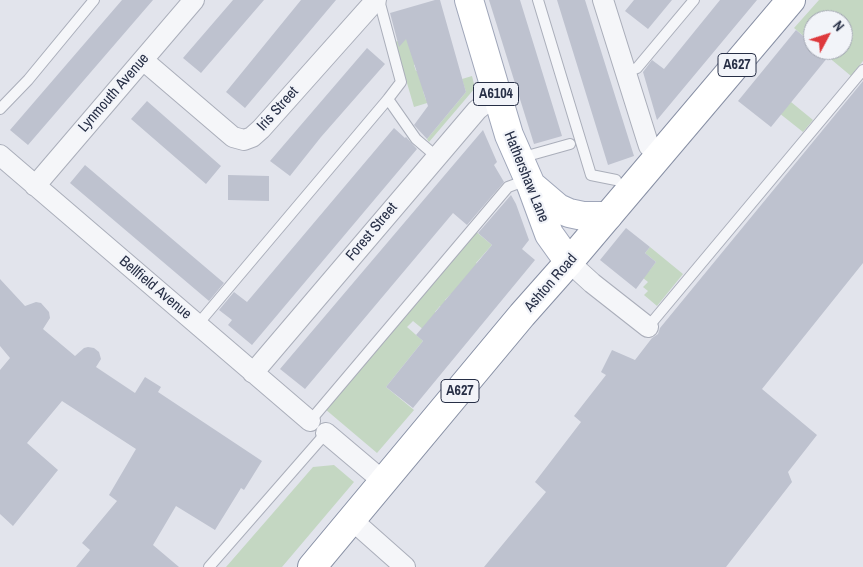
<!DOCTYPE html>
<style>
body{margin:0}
#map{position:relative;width:863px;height:567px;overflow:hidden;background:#e2e4ec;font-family:"Archivo Narrow",sans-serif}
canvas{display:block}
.north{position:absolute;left:803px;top:10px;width:50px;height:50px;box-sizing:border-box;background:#f2f4f9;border:1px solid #a1a5b1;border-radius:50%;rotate:50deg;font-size:14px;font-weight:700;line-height:20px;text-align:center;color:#272f46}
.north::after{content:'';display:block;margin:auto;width:18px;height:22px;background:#de393d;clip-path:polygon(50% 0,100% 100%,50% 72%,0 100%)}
</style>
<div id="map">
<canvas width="863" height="567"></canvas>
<div class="north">N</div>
</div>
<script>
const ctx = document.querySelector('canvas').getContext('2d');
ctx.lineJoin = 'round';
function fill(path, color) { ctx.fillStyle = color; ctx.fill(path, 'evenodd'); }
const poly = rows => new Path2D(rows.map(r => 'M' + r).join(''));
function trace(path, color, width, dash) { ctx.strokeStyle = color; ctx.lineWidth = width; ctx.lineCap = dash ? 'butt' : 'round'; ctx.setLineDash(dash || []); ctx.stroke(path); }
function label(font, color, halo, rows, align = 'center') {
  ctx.font = font + ' "Archivo Narrow",sans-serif'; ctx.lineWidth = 4.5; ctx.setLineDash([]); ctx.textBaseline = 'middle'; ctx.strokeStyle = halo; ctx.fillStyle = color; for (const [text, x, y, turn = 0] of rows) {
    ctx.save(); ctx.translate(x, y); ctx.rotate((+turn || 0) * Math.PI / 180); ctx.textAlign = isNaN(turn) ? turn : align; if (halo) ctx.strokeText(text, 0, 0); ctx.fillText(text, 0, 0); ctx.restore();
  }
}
const green = poly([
 [819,0,863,0,863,61,851,76,820,50,843,50,843,20,813,20,813,44,794,28],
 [413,36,426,61,414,65,416,71,428,68,423,91,426,100,436,97,437,100,414,107,395,42],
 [472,76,475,88,429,142,427,139,466,92,462,79],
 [791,102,813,120,803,132,774,109],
 [474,230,492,245,476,263,485,271,459,300,451,294,445,300,453,307,440,306,435,312,443,319,430,335,413,321,407,327,423,341,386,387,414,410,377,453,325,409],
 [650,247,683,274,657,306,644,295,648,291,643,287,648,282,637,273,643,266,649,271,656,262,645,253],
 [334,465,354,482,282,567,226,567,313,467]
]);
const building = poly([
 [122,0,153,0,28,145,10,130],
 [233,0,264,0,201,73,183,58],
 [301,0,336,0,245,108,226,92],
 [435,0,440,0,466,92,427,139,414,125,428,106,406,39,399,47,390,13],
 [489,0,520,0,562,136,534,144],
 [557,0,585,0,634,156,608,165],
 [634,0,672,0,648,29,625,11],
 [720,0,757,0,657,120,643,72,652,60,664,69],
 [796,30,813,44,813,50,820,50,828,57,771,127,738,101],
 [367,48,385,64,321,137,290,176,270,161],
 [863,81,863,263,762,389,817,435,788,472,792,482,726,567,484,567,546,492,535,482,581,422,574,416,606,375,601,372,612,350,635,360,652,338,658,334,660,328],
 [147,101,221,166,206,184,131,119],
 [394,128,405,138,406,137,417,149,252,345,228,325,232,320,219,310,234,292,247,302],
 [483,130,497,162,494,165,504,182,467,225,453,213,305,389,280,369],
 [85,165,224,283,209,301,70,183],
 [228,175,269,176,269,201,228,200],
 [511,195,516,204,529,240,522,249,535,260,413,408,386,387,423,341,416,335,492,245,478,233],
 [626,228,650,247,645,253,656,262,636,289,600,260],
 [0,279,25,306,36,302,41,303,49,312,50,318,43,329,75,356,84,348,88,347,94,348,99,352,101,359,96,367,135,393,145,377,161,387,158,392,262,461,244,490,241,488,215,530,176,506,153,545,179,567,76,567,90,550,82,543,117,501,109,495,136,449,62,401,27,443,58,470,13,526,0,514,0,370,10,358,0,346]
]);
const lane = poly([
 [538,0,591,175,616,180],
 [626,72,637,68,694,0],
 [388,99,416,139,437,157],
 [0,109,28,80,94,0],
 [520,158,570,144],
 [198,324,388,99,401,82,379,0],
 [648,327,863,70],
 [310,421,508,187,527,180],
 [209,567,326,433]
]);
const street = poly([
 [603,0,647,140,649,146,660,155],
 [143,60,233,137,244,140,252,137,261,129,376,0],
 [0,155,310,421],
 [35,186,194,0],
 [569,262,592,283,648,327],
 [253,373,477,110,487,102,497,99],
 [326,433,384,482],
 [352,520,405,567]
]);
const primary = poly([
 [469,0,509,135,531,185,549,234,569,262],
 [531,185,558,208,569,213,583,216,608,216]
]);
const highway = poly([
 [312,567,522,315,569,262,791,0]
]);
const shields = [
 [737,65,38],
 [496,94,45],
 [460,391,38]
];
const shieldNames = [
 ["A627",737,65],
 ["A6104",496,94],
 ["A627",460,391]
];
const streetNames = [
 ["Lynmouth Avenue",114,93,-49],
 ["Iris Street",278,109,-48],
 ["Hathershaw Lane",526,177,68],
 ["Forest Street",372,232,-50],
 ["Ashton Road",551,283,-49],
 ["Bellfield Avenue",155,288,40]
];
fill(green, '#c4d7c2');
fill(building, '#bec2cf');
trace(lane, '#aaaeba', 12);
trace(street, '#aaaeba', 22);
trace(primary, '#9fa6b9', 30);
trace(highway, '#878fa4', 30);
trace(lane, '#f5f6f9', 10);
trace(street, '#f5f6f9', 20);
trace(primary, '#fff', 28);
trace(highway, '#fff', 28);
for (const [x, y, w] of shields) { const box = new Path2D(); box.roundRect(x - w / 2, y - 11.5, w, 23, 4); ctx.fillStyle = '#f2f4f9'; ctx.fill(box); trace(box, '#272f46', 1); }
label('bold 14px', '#272f46', null, shieldNames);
label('15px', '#272f46', '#f2f4f9', streetNames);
</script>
